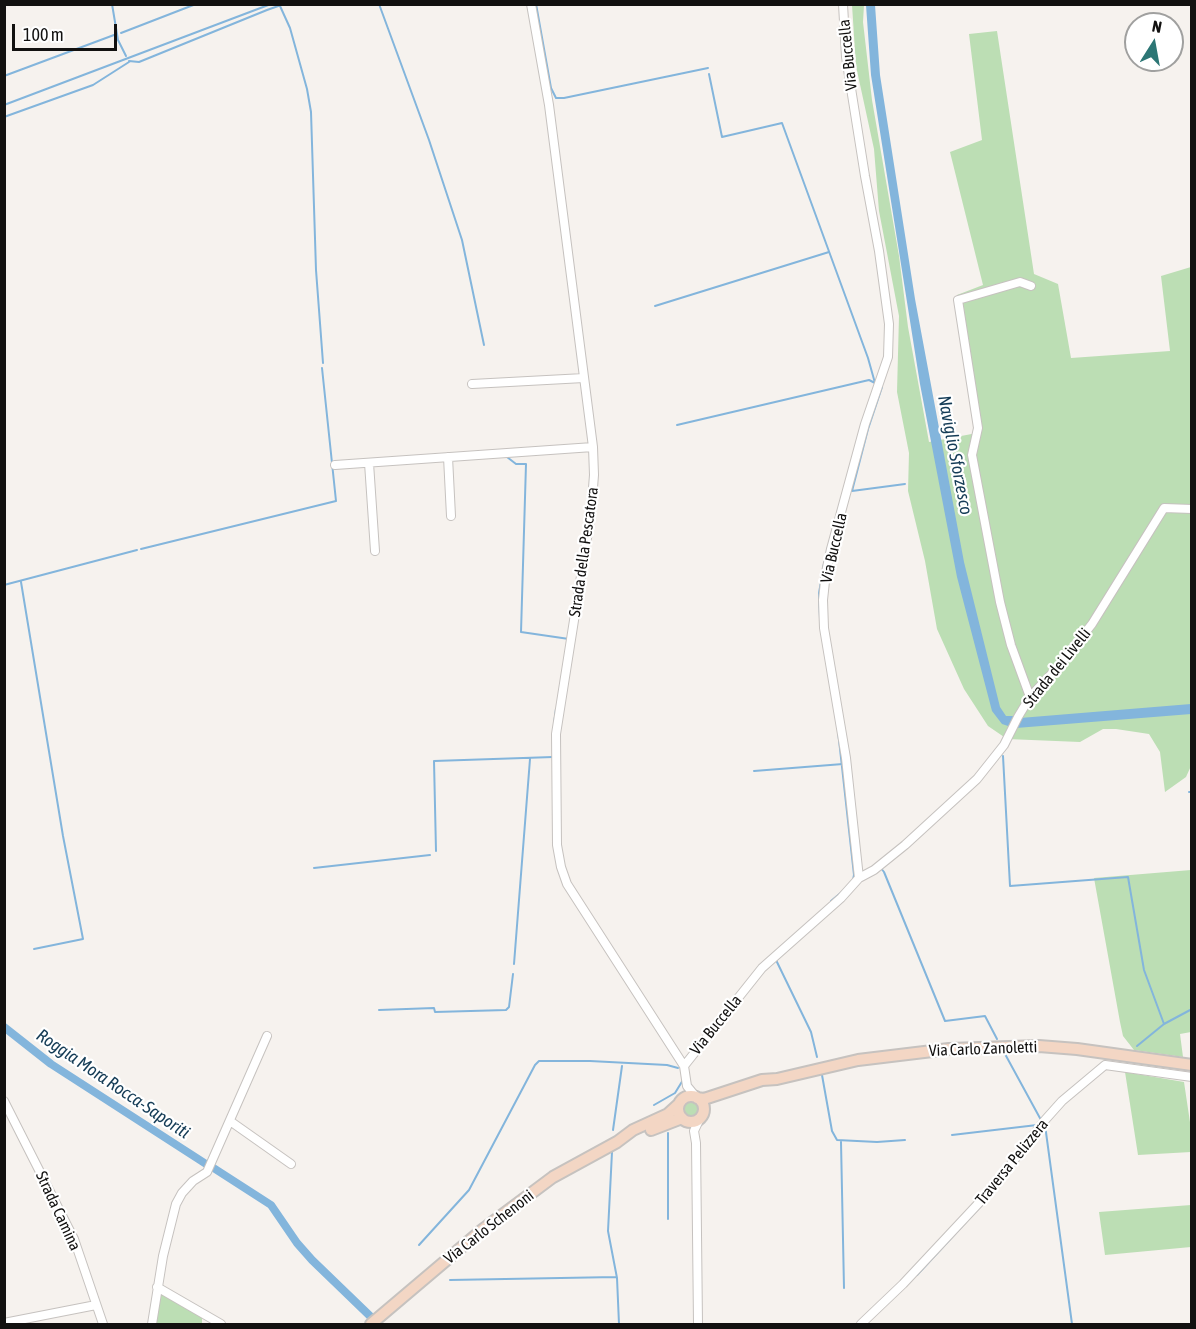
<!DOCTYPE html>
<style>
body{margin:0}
#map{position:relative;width:1196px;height:1329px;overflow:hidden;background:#f6f2ee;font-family:"Asap Condensed",sans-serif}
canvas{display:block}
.frame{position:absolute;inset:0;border:6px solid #121110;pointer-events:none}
.north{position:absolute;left:1124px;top:12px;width:60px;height:60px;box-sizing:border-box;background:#fff;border:2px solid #a0a09f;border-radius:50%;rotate:11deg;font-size:16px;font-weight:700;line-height:24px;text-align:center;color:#121110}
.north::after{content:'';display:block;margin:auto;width:21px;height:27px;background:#2c7675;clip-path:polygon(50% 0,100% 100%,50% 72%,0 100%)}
.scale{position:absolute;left:12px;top:24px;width:105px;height:27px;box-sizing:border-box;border:3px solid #121110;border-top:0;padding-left:8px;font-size:18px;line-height:21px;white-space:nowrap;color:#121110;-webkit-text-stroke:4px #fff;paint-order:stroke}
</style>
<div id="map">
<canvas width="1196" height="1329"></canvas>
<div class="frame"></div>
<div class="north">N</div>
<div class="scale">100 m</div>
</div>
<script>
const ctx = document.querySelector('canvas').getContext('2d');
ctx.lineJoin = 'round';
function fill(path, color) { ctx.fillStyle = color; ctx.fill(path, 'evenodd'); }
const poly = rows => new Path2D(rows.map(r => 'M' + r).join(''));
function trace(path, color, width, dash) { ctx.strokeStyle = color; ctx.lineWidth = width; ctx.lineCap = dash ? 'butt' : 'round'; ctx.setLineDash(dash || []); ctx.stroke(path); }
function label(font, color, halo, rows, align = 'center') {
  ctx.font = font + ' "Asap Condensed",sans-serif'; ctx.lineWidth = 4.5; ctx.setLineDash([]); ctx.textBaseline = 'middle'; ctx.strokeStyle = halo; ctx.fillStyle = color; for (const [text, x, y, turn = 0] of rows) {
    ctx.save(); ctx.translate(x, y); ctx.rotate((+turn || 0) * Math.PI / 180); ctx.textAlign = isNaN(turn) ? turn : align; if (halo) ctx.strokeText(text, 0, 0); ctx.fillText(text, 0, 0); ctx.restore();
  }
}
const green = poly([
 [852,5,864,5,863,22,872,100,899,256,908,327,929,442,977,433,957,295,983,285,950,152,982,140,969,34,997,31,1034,274,1058,284,1071,358,1170,351,1161,276,1191,267,1191,766,1186,777,1165,792,1160,752,1149,734,1116,729,1103,729,1080,742,1007,739,988,726,964,689,937,629,925,561,908,491,909,453,897,392,899,316,879,211,874,149,856,66],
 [1191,870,1191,1032,1180,1034,1183,1057,1134,1050,1123,1036,1120,1022,1094,878],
 [1125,1072,1184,1082,1191,1129,1191,1152,1138,1155],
 '682 1109a9 9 0 1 1 18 0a9 9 0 1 1-18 0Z',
 [1191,1205,1191,1247,1105,1255,1099,1212],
 [159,1292,202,1317,202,1324,155,1324]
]);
const water = poly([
 [866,5,875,5,880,75,915,299,964,562,1000,707,1006,716,1015,716,1011,727,1002,724,992,711,957,577,920,384,871,75],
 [1191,704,1191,714,1016,728,1020,718]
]);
const stream = poly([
 [112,4,118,40,126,56],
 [379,4,429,140,462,240,484,345],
 [536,4,551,88,556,98,564,98,708,68],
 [280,6,290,28,307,89,311,112,316,270,323,363],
 [121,33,196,4],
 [129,61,139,62,267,10,284,4],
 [709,74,722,137,782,123,868,358,875,383],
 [4,76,114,35],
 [4,105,271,4],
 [4,117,93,85,129,62],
 [655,306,829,252],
 [880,386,882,387,868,429,852,491,905,484],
 [677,425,869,380,875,383],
 [507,457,516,464,526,464,521,632,569,639],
 [141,549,336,501,322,368],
 [823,568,828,547],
 [21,582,63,836,83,939,34,949],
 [4,585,137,550],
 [820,618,819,593,822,576],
 [554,724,556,709],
 [838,731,854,875,853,880],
 [1003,756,1010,886,1128,877,1144,970,1164,1024],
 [754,771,843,764],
 [1189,792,1192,792],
 [436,851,434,761,553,757],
 [880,867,884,872,945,1021,985,1016,997,1039],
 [314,868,430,855],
 [832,903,831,901,843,891],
 [777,959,776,960,811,1032,817,1057],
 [514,964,530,759],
 [379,1010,434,1008,435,1012,506,1010,509,1007,513,974],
 [1137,1046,1164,1024,1192,1009],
 [1005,1054,1041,1120],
 [822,1075,832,1131,837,1140,877,1142,905,1140],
 [654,1105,675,1093,683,1080],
 [1045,1125,1072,1324],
 [613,1130,622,1066],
 [668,1133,668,1219],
 [952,1135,1037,1125],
 [841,1142,844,1288],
 [612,1152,608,1231,617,1278,619,1324],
 [419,1245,469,1190,535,1065,539,1061,590,1061,667,1065,678,1068],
 [917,1275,990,1196],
 [450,1280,616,1277]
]);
const canal = poly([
 [4,1027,51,1064,206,1164],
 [212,1167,271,1205,297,1243,312,1260,370,1316]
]);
const street = poly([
 [531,4,549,105,593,447,594,475,591,513,556,734,557,845,561,867,567,884,684,1066],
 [472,384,584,378],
 [448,457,451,516],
 [369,463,375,551],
 [335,465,593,447],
 [1030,697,1011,645,1000,602,972,455,978,428,958,300,1020,282,1031,286],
 [859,878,874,870,905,845,977,779,1004,745,1018,717,1030,697,1058,667,1092,624,1164,508,1192,509],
 [696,1097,687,1086,684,1066,762,968,841,898,859,878,846,758,824,628,823,600,826,572,831,549,865,424,888,357,889,324,879,251,865,176,846,57,843,4],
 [4,1101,74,1239,103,1324],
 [230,1121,291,1164],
 [157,1287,221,1324],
 [4,1323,96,1305],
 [152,1324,163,1256,176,1204,182,1193,193,1181,207,1172,267,1036],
 [698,1324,696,1143,694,1131,700,1118],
 [861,1324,903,1284,991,1190,1045,1120,1062,1101,1105,1065,1192,1077]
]);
const secondary = poly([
 '678 1109a13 13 0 1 1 26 0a13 13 0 1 1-26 0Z',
 [697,1098,704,1099,762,1080,777,1079,858,1060,949,1049,1039,1046,1077,1049,1192,1065],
 [651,1130,682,1118],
 [371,1324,482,1230,553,1177,617,1142,633,1130,668,1114,679,1104]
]);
const streetNames = [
 ["Via Buccella",848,55,-96],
 ["Via Buccella",834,548,-77],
 ["Strada della Pescatora",584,552,-82],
 ["Strada dei Livelli",1057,668,-51],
 ["Via Buccella",716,1025,-51],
 ["Via Carlo Zanoletti",983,1049,-2],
 ["Traversa Pelizzera",1012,1162,-51],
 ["Strada Camina",58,1211,65],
 ["Via Carlo Schenoni",489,1227,-38]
];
const waterNames = [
 ["Naviglio Sforzesco",955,455,79],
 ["Roggia Mora Rocca-Saporiti",113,1084,34]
];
fill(green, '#bcdeb4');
fill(water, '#83b5dc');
trace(stream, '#83b5dc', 2);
trace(canal, '#83b5dc', 8);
trace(street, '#c6c2bf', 10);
trace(secondary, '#c6c2bf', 14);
trace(street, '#fff', 8);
trace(secondary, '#f3d6c4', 10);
label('16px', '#121110', '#fff', streetNames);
label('italic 18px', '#153c56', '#fff', waterNames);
</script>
